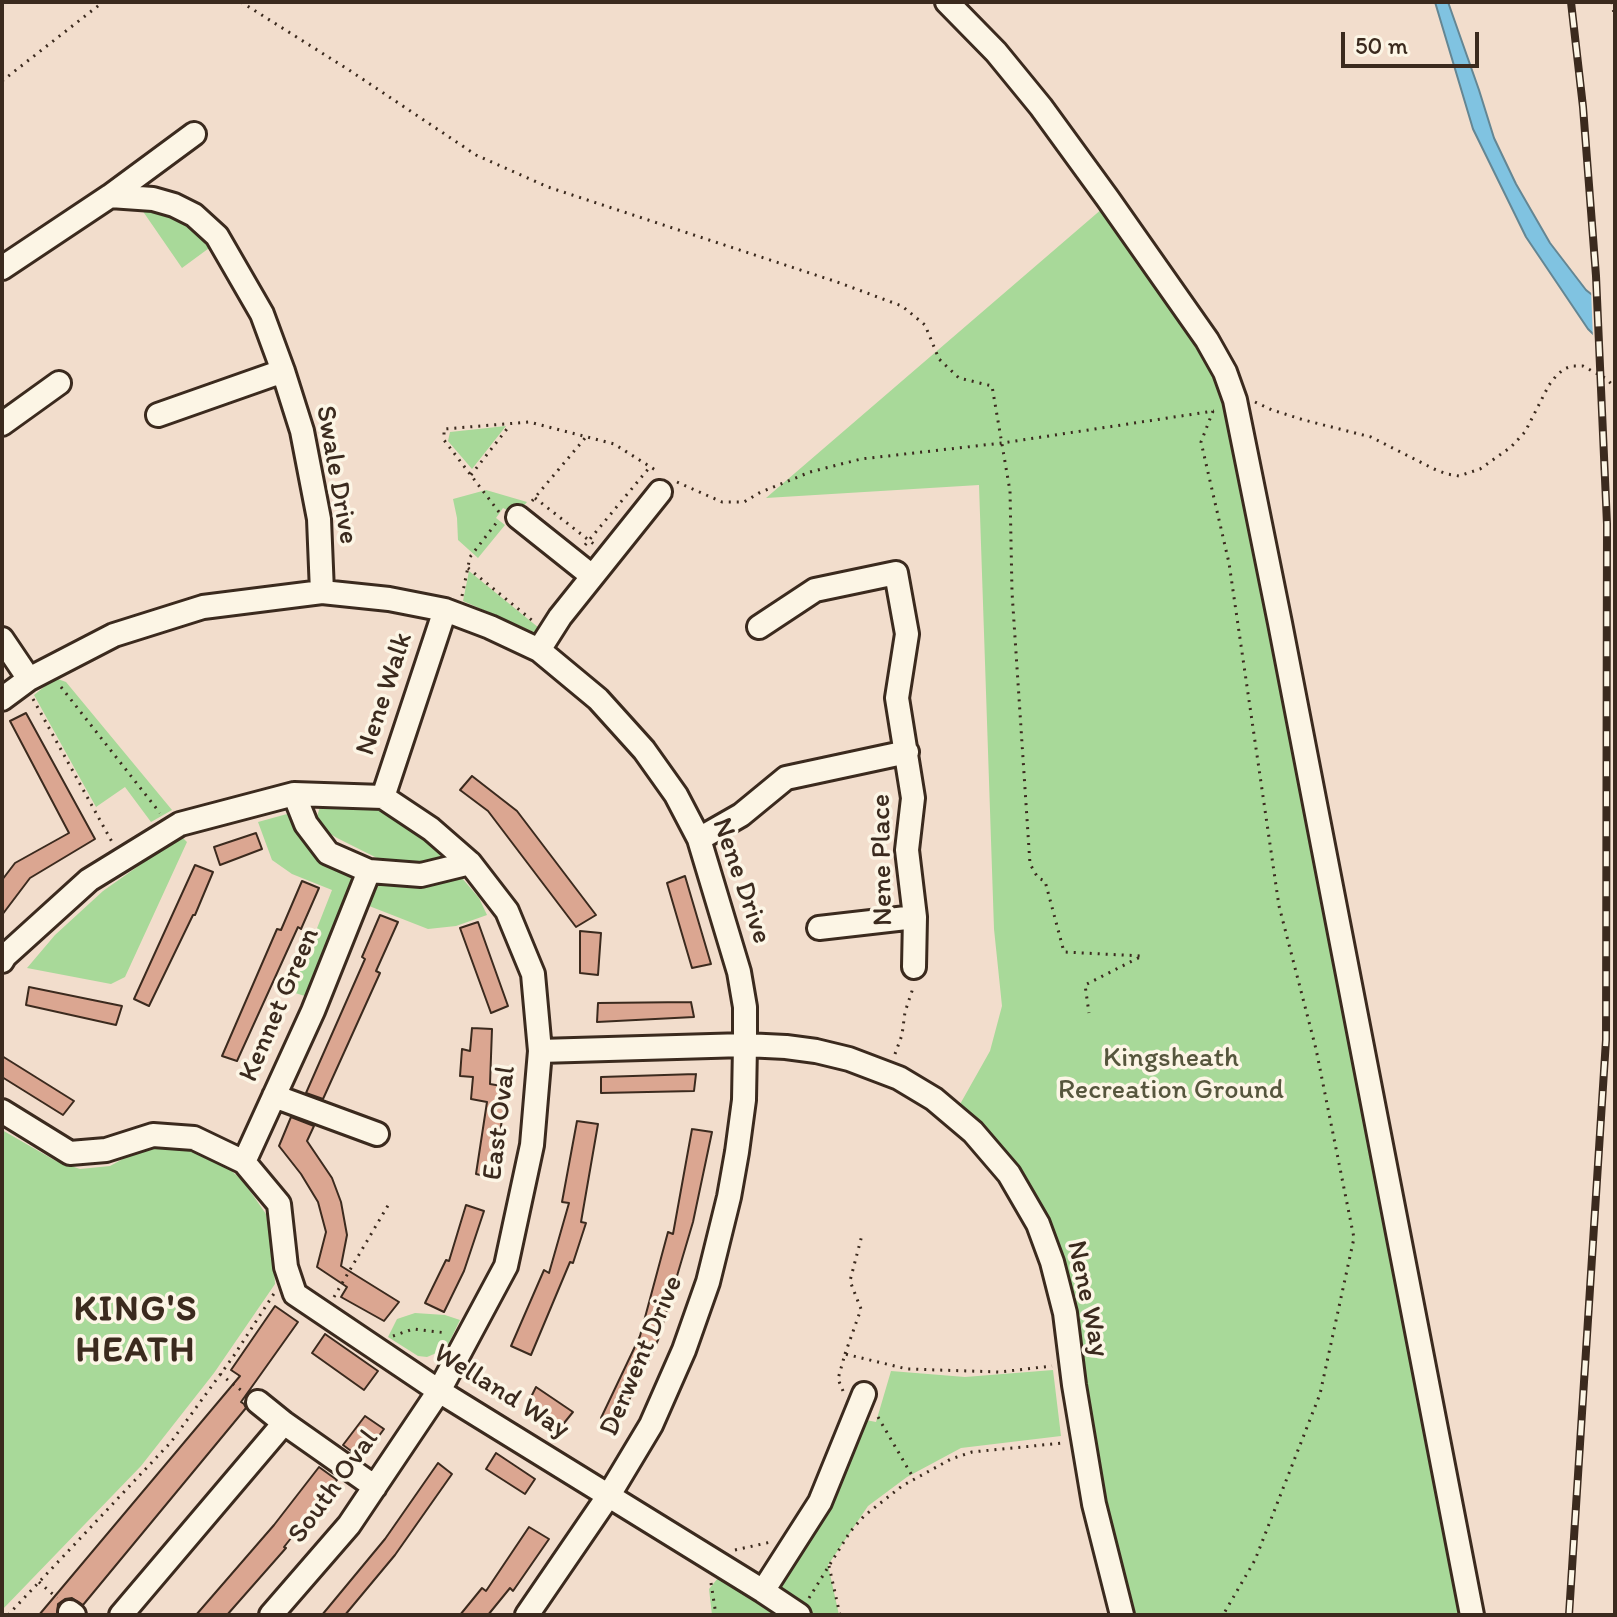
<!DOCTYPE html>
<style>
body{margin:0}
#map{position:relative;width:1617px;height:1617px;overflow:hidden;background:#f2ddcc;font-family:Itim,sans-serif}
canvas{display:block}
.frame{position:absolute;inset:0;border:4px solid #3b2a1e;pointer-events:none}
.scale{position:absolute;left:1341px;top:32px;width:138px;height:36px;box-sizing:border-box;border:4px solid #3b2a1e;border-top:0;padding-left:10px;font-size:24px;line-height:28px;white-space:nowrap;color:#3b2a1e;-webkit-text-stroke:6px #fcf5e5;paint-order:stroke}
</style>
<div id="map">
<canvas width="1617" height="1617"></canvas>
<div class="frame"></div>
<div class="scale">50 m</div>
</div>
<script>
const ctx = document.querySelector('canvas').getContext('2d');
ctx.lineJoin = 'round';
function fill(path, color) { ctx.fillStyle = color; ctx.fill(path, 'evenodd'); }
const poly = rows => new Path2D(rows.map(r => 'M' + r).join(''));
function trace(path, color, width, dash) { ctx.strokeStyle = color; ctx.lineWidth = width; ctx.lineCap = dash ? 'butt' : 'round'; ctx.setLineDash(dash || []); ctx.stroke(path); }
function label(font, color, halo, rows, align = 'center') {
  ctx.font = font + ' Itim,sans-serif'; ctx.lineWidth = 7; ctx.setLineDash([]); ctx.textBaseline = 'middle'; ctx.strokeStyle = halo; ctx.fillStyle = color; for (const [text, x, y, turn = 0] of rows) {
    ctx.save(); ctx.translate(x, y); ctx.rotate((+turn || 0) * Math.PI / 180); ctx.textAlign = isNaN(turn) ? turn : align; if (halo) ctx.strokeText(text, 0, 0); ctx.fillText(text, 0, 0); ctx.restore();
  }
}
const green = poly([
 [147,208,184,218,216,243,182,268,142,210],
 [1103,208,1176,307,1228,400,1311,842,1440,1507,1463,1615,1130,1615,1102,1502,1073,1304,959,1106,990,1051,1002,1006,994,929,979,485,766,498],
 [506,426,472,469,448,441,450,432],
 [486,490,527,502,516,515,503,508,496,518,505,525,478,558,458,540,457,518,453,499],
 [469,571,539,628,536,633,463,601],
 [55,678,66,682,172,810,151,822,125,787,96,807,34,695],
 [321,803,371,807,397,815,443,846,439,859,427,866,385,862,337,838,321,828,317,817],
 [287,814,301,836,314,846,355,870,308,997,292,992,332,890,292,874,272,860,258,822],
 [181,836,187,842,125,977,111,984,27,968,55,935,103,891],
 [462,878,479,898,487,915,456,926,428,929,364,904,376,880,438,881],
 [2,1130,56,1161,80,1169,110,1166,143,1148,185,1148,218,1159,243,1181,266,1214,273,1250,275,1284,214,1373,141,1466,2,1610],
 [415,1313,445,1315,460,1320,446,1349,427,1357,418,1356,388,1337,397,1319],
 [1053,1370,1061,1436,961,1448,907,1477,868,1506,828,1565,839,1615,814,1615,783,1594,779,1577,861,1419,876,1422,891,1371,965,1377],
 [718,1578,776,1615,712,1615,709,1589]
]);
const water = poly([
 [1435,2,1448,2,1479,90,1494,138,1516,184,1550,243,1586,290,1615,313,1615,355,1588,329,1526,237,1473,129,1435,2]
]);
const pier = poly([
 [1591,289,1614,308,1615,359,1593,339]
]);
const building = poly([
 [26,713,95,839,30,878,2,915,2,880,15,863,69,833,10,721,26,713],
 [472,776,517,811,596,915,576,927,488,811,460,790,472,776],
 [256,833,262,849,220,865,214,847,256,833],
 [195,865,213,872,195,915,193,915,149,1006,134,999,195,865],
 [685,876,711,964,692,968,667,883,685,876],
 [302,881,319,888,301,929,298,927,237,1061,222,1056,277,929,281,930,302,881],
 [380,915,398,922,376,971,380,973,323,1099,306,1093,365,959,362,957,380,915],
 [478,922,508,1006,491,1013,460,928,478,922],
 [580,931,601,933,598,975,580,973,580,931],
 [29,987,122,1006,116,1025,26,1005,29,987],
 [691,1002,694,1017,597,1022,598,1003,691,1002],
 [472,1028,492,1029,490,1084,507,1087,493,1178,476,1174,487,1102,471,1099,473,1077,460,1076,462,1049,470,1051,472,1028],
 [2,1056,74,1101,63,1115,2,1077,2,1056],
 [696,1074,694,1091,601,1093,601,1077,696,1074],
 [291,1117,314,1126,307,1141,332,1178,341,1202,347,1235,341,1266,399,1302,384,1321,341,1297,347,1287,317,1267,326,1232,318,1202,301,1174,279,1146,291,1117],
 [577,1121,598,1124,581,1222,586,1223,573,1263,570,1262,531,1355,511,1346,544,1270,549,1273,569,1203,562,1202,577,1121],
 [692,1129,712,1132,693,1222,658,1340,616,1427,601,1418,640,1336,668,1232,673,1234,692,1129],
 [466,1205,484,1211,464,1271,444,1312,425,1303,446,1260,449,1261,466,1205],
 [275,1306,298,1322,241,1402,244,1404,246,1408,83,1605,72,1598,65,1599,58,1604,57,1615,39,1615,240,1376,231,1370,275,1306],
 [325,1334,378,1371,364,1390,312,1353,325,1334],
 [536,1387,573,1412,560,1428,526,1407,536,1387],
 [365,1416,384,1429,362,1459,343,1445,365,1416],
 [496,1453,535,1479,525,1494,486,1469,496,1453],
 [438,1463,452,1474,395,1555,345,1615,322,1615,385,1539,438,1463],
 [319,1467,337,1480,284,1547,286,1548,227,1615,196,1615,274,1525,319,1467],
 [529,1527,549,1539,513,1591,510,1588,488,1615,460,1615,482,1588,486,1591,529,1527]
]);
const path = poly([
 [241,2,349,70,476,155,548,187,837,282,902,306,925,325,939,359,959,378,992,386,1010,491,1012,592,1030,864,1038,878,1045,881,1064,952,1142,956,1085,985,1089,1013],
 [1612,2,1615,20],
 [2,81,103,2],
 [1255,402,1272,410,1304,420,1371,437,1434,469,1447,474,1459,476,1480,469,1511,447,1525,432,1549,385,1556,376,1564,369,1572,366,1583,366,1605,378,1615,387],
 [1213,411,1201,442,1229,563,1279,906,1316,1049,1354,1238,1320,1394,1255,1560,1223,1615],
 [471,475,510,425],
 [677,482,722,502,744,502,759,493,810,472,861,459,1002,443,1214,411],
 [535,498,595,545],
 [532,501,586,437],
 [499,512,444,440,444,429,529,422,614,444,657,471],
 [585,545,649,468],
 [468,568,533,621],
 [462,596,470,557,497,522],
 [61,687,160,813],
 [33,699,112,842],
 [895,1054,902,1035,905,1012,914,985],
 [334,1297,390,1202],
 [393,1336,413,1329,447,1333],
 [845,1354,861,1309,850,1281,862,1235],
 [220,1374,242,1391],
 [843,1391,838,1379,845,1354,907,1369,1000,1372,1052,1366],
 [878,1417,914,1479],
 [735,1550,771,1542],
 [829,1566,840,1615],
 [39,1582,57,1598],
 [711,1583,716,1615],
 [809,1598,850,1532,864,1516,902,1486,951,1459,972,1452,1063,1443],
 [8,1615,171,1442,233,1357,275,1292]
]);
const minor = poly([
 [947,2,996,52,1041,107,1108,199,1207,340,1225,372,1235,400,1280,623,1472,1615],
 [110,196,194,134],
 [2,268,110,196,153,199,174,205,194,215,217,236,262,314,283,371,302,431,319,519,322,592],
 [158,415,283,371],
 [2,424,59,383],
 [518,517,592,576],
 [759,627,815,590,896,573,907,634,897,698,913,798,907,850,915,917,914,967],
 [2,639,29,679],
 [539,650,560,617,660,492],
 [2,699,29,679,114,635,203,607,322,592,389,599,445,610,490,627,539,650,598,699,644,750,676,795,699,839,739,972,745,1007,745,1045,744,1100,737,1152,729,1197,708,1282,684,1350,651,1425,609,1495,527,1615],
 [294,794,306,824,328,853,369,871,421,875,470,863],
 [383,797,445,610],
 [699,839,741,815,786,778,907,752],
 [819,928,915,917],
 [2,961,5,956,89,880,180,824,294,794,383,797,431,829,470,863,507,911,533,974,540,1051,532,1145,506,1266,439,1391,349,1525,271,1615],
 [540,1051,745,1045,786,1047,816,1051,849,1059,899,1078,934,1099,973,1132,1009,1174,1038,1224,1052,1262,1065,1313,1074,1385,1094,1504,1122,1615],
 [274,1096,377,1134],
 [2,1111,70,1153,106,1150,153,1135,194,1138,244,1162,279,1204,286,1267,295,1294,439,1391,763,1591,799,1615],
 [244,1162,313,1011,369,871],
 [258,1402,284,1423,375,1487],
 [763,1591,820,1502,864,1394],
 [70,1612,74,1615],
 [121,1615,284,1423]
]);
const rail = poly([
 [1569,1615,1606,1040,1607,524,1596,276,1583,107,1571,2]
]);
const streetNames = [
 ["Swale Drive",336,475,80],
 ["Nene Walk",385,694,-72],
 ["Nene Place",883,860,-91],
 ["Nene Drive",741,881,71],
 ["Kennet Green",280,1005,-67],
 ["East Oval",500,1123,-83],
 ["Nene Way",1087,1299,78],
 ["Derwent Drive",642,1356,-67],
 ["Welland Way",501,1392,32],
 ["South Oval",334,1487,-54]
];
const parkNames = [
 ["Kingsheath",1171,1059],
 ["Recreation Ground",1171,1091]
];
const districtNames = [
 ["KING'S",136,1311],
 ["HEATH",136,1352]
];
fill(green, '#a8d999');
fill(water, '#80c3e1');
trace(water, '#648693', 2);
fill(pier, '#f2ddcc');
fill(building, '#dba691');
trace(building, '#3b2a1e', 2);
trace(minor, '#3b2a1e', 28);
trace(path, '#3b2a1e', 3, [2, 6]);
trace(minor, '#fcf5e5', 22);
trace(rail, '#3b2a1e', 8);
trace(rail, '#fcf5e5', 5, [15]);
label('28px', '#3b2a1e', '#fcf5e5', streetNames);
label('28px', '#56563d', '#fcf5e5', parkNames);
ctx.letterSpacing = '2px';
label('bold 36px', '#3b2a1e', '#fcf5e5', districtNames);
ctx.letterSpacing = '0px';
</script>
